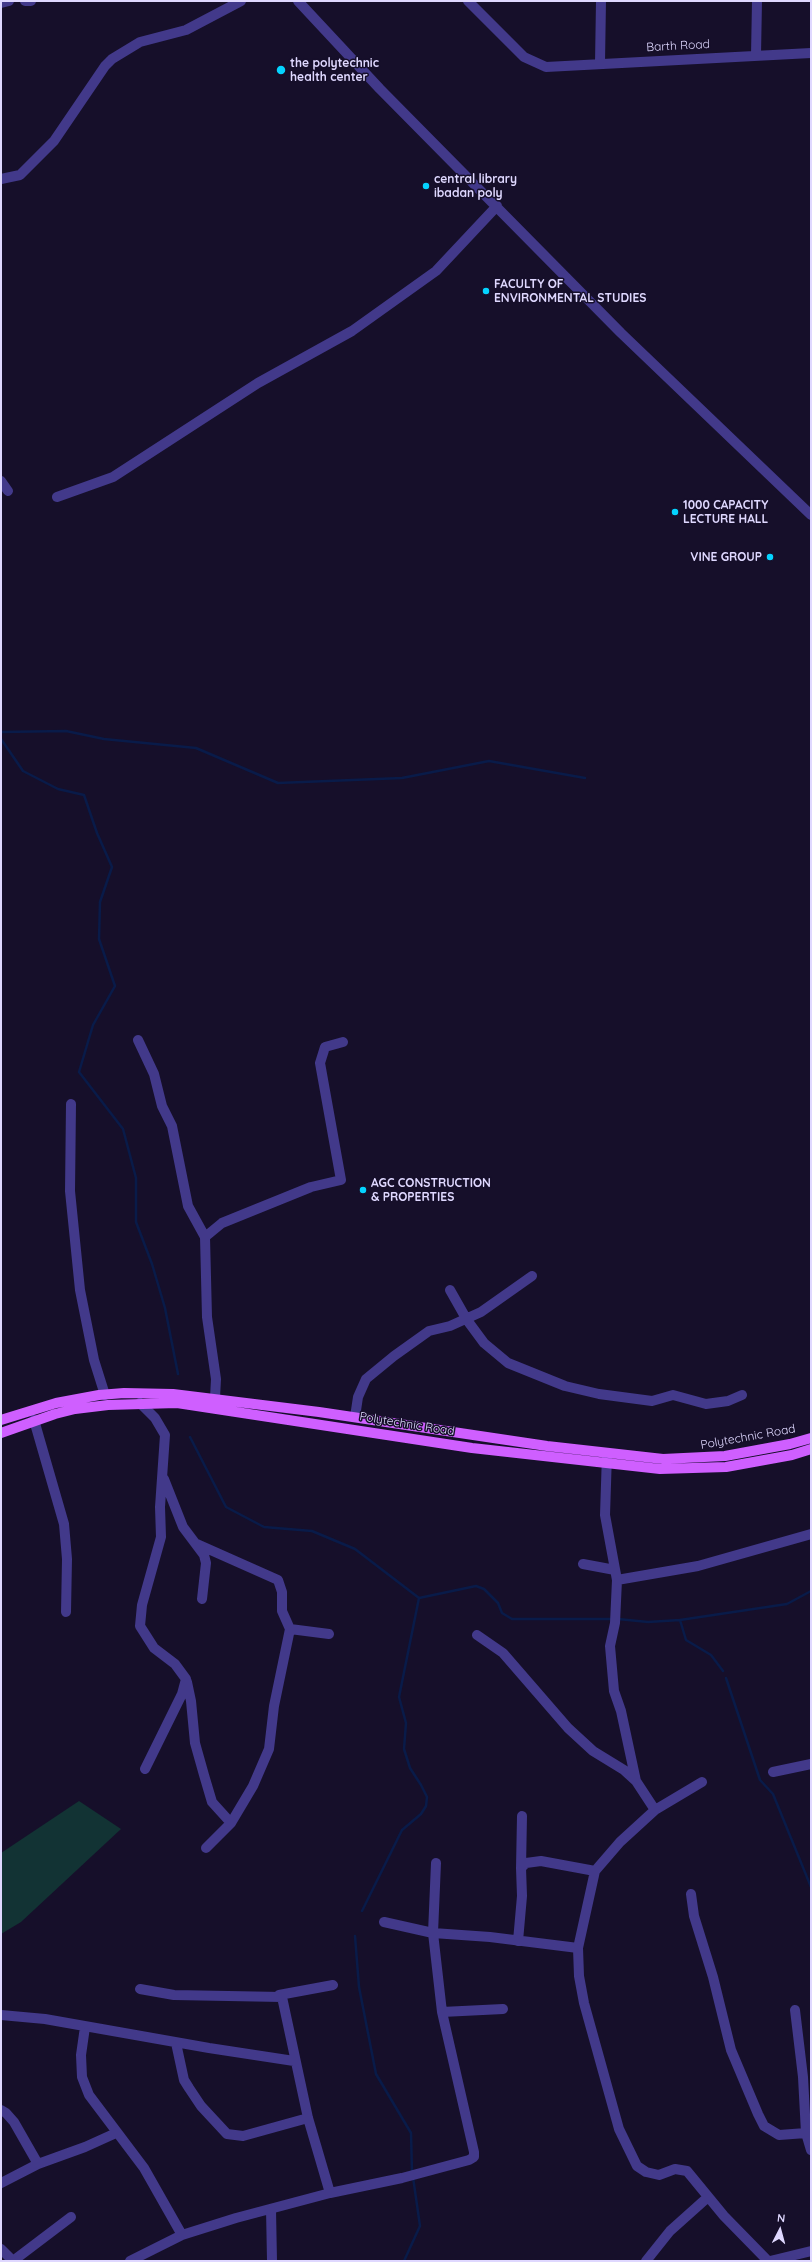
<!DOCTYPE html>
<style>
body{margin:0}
#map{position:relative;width:812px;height:2262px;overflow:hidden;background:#160f2a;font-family:Quicksand,sans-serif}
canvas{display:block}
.frame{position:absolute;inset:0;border:2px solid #dfd8ff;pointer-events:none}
.north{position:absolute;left:760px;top:2210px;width:40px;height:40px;-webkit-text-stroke:3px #160f2a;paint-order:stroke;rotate:6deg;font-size:11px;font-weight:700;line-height:16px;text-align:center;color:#dfd8ff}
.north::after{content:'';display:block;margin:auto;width:14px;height:18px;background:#dfd8ff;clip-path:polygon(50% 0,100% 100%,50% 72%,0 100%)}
</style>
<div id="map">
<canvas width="812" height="2262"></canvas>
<div class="frame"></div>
<div class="north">N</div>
</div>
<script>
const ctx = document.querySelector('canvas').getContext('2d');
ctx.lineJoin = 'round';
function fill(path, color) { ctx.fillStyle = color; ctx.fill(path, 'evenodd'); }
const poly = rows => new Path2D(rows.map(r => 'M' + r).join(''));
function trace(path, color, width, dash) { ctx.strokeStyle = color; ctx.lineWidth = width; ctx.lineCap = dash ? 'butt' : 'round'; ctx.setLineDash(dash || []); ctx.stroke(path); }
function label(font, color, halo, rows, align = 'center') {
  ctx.font = font + ' Quicksand,sans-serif'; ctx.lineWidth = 3; ctx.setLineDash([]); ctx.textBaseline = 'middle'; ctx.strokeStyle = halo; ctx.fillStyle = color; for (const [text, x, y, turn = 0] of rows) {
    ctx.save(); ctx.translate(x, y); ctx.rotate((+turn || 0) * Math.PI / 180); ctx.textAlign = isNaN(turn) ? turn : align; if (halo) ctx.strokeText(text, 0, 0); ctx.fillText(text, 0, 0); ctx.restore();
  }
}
const green = poly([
 [79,1801,121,1829,21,1922,1,1934,1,1853]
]);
const stream = poly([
 [1,732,66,731,104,739,196,748,278,783,402,778,489,761,585,778],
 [1,739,23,771,58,789,84,795,97,833,112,867,100,902,99,939,115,986,93,1025,79,1072,123,1129,136,1178,136,1222,152,1264,165,1308,178,1374],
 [190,1437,226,1507,264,1527,312,1531,355,1549,419,1598,476,1586,484,1589,498,1603,502,1613,512,1619,613,1619],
 [618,1619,648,1622,680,1620,787,1604,811,1591],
 [680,1620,686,1640,711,1655,723,1671],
 [726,1678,760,1780,773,1794,811,1887],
 [362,1911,402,1830,421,1814,426,1806,427,1797,421,1785,410,1768,404,1749,406,1723,399,1697,419,1598],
 [355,1936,359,1987,376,2074,411,2133,412,2172],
 [404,2261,420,2226,413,2177]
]);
const minor = poly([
 [25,1,31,1],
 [298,1,380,89,621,333,811,515],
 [468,1,524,57,546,67,811,53],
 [1,3,9,1],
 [756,55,757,1],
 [600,63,601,1],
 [1,179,20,175,54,141,105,66,112,59,140,42,186,30,241,1],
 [1,481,8,491],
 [57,497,113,477,258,383,352,331,436,271,497,206],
 [138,1040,154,1074,162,1106,172,1126,188,1206,205,1237,207,1317,216,1379,215,1398],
 [71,1104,70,1191,80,1290,94,1360,105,1395],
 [205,1237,222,1223,311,1187,341,1180,320,1063,325,1047,343,1042],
 [450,1290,467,1320,484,1343,508,1363,565,1386,599,1394,652,1401,673,1395,706,1404,728,1401,742,1395],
 [140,1403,155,1418,165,1435,160,1507,161,1537,142,1605,140,1626,154,1648,175,1664,186,1679,182,1694,145,1769],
 [355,1417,358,1397,366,1379,394,1356,429,1331,450,1326,481,1312,532,1276],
 [34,1420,64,1524,67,1559,66,1612],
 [607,1454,605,1515,617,1580,615,1623,610,1646,614,1691,621,1711,636,1781,655,1810],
 [164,1479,183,1527,204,1555,206,1563,202,1599],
 [197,1544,278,1580,282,1592,282,1611,290,1629,274,1706,269,1749,253,1786,231,1823,206,1848],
 [583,1564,615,1570],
 [617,1580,698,1566,811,1534],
 [290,1629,329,1634],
 [477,1635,503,1653,568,1728,593,1751,624,1770,636,1781],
 [187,1682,191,1701,195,1743,204,1775,212,1802,231,1823],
 [773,1772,811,1764],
 [702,1782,655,1810,620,1842,595,1871,578,1948,579,1976,584,2003,619,2129,637,2166,646,2172,659,2175,675,2169,687,2171,724,2216,768,2261],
 [521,1868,522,1816],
 [691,1894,694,1916,713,1977,731,2050,758,2114,764,2126,779,2135,806,2133],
 [384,1922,433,1933,490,1937,578,1948],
 [518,1941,522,1896,521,1868,526,1863,541,1861,595,1871],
 [140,1989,174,1995,282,1997,308,2118,330,2193],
 [279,1995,333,1985],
 [795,2010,803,2077,806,2133,811,2150],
 [442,2012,503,2009],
 [1,2015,45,2019,209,2048,294,2061],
 [85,2027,81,2055,82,2077,89,2095,144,2168,182,2235],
 [176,2043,184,2080,189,2088,201,2106,227,2134,243,2136,308,2118],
 [1,2110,6,2113,14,2122,38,2164],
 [1,2183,38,2164,85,2147,116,2133],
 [271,2209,272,2261],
 [1,2249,13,2261],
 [13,2261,71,2217],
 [130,2261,182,2235,236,2218,330,2193,402,2178,469,2160,474,2157,474,2152,442,2012,433,1933,436,1863],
 [646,2261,670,2231,708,2197],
 [770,2261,811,2251]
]);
const major = poly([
 [1,1420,56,1403,99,1395,124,1393,173,1394,319,1412,547,1446,663,1459,725,1456,790,1444,811,1438],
 [1,1433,55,1414,75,1409,108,1405,177,1403,472,1448,660,1469,726,1467,792,1455,811,1449]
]);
const markers = [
 [281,70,5,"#04d3ff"],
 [426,186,4,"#04d3ff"],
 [486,291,4,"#04d3ff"],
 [675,512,4,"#04d3ff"],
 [770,557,4,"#04d3ff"],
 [363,1190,4,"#04d3ff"]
];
const streetNames = [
 ["Barth Road",678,46,-3],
 ["Polytechnic Road",407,1424,9],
 ["Polytechnic Road",748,1437,-10]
];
const poiNames = [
 ["the polytechnic",290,63],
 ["health center",290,77],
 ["central library",434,179],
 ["ibadan poly",434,193],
 ["FACULTY OF",494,284],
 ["ENVIRONMENTAL STUDIES",494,298],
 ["1000 CAPACITY",683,505],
 ["LECTURE HALL",683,519],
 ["VINE GROUP",762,557,"right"],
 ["AGC CONSTRUCTION",371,1183],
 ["& PROPERTIES",371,1197]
];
fill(green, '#123334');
trace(stream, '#091b49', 2.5);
trace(minor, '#42398a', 10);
trace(major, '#cf5fff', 10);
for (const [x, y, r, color] of markers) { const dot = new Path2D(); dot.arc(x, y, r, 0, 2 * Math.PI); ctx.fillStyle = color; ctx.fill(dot); trace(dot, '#160f2a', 1.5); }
label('12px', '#dfd8ff', '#160f2a', streetNames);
label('bold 12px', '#dfd8ff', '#160f2a', poiNames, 'left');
</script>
